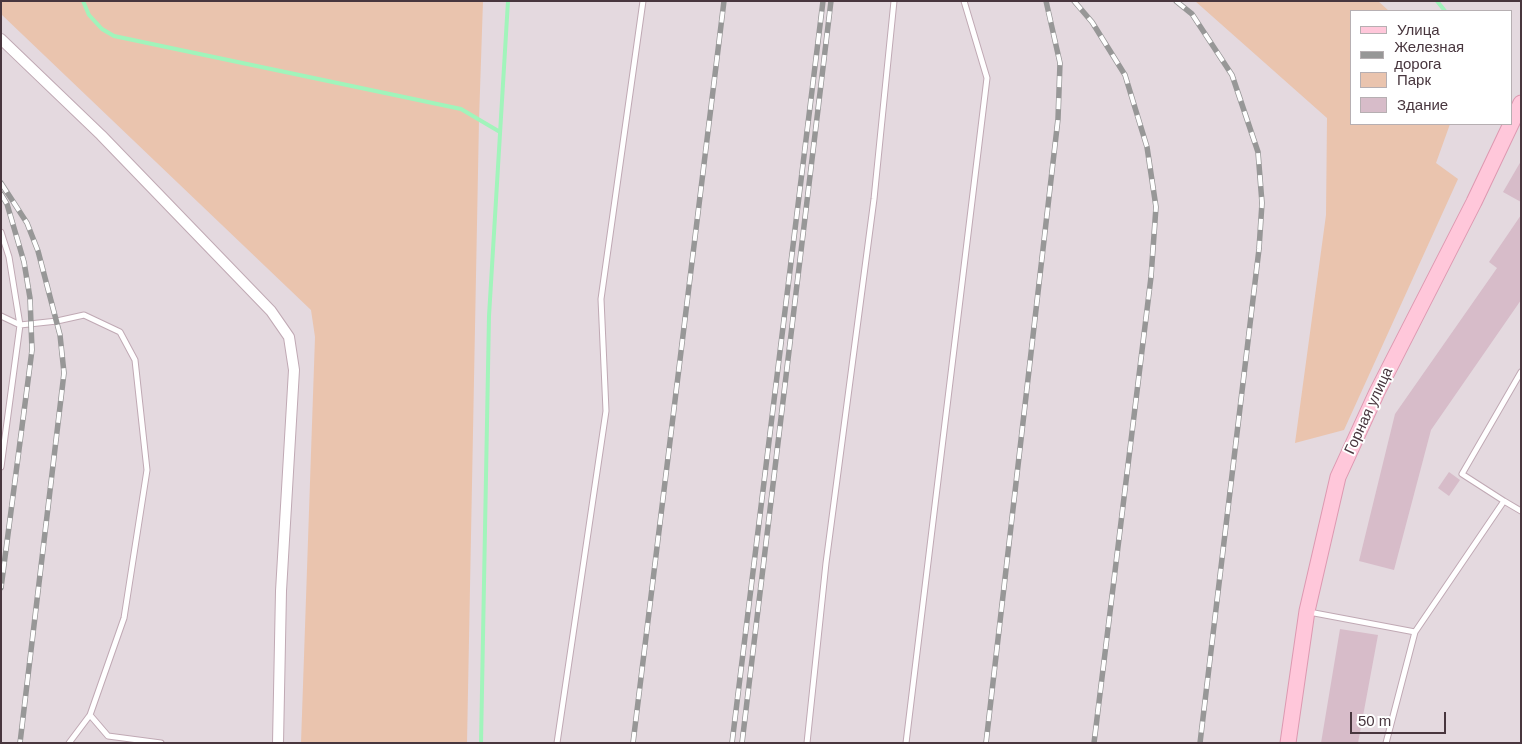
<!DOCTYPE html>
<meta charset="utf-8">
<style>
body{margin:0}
#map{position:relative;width:1522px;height:744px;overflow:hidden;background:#f4e7ec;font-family:Arial,sans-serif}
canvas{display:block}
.frame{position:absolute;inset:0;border:2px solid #48363e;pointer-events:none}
.legend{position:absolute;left:1350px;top:10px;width:162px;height:115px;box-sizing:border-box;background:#fff;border:1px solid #b6afb2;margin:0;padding:6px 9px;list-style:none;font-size:15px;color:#48363e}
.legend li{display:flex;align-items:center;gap:10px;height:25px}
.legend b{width:25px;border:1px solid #b6afb2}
.scale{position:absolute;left:1350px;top:712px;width:96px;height:22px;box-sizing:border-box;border:2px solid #48363e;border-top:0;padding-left:6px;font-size:15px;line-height:18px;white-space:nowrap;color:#48363e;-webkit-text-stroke:4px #fff;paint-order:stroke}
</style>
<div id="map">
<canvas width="1522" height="744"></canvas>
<div class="frame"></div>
<ul class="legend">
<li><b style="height:6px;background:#ffc7da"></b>Улица</li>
<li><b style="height:6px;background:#979797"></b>Железная дорога</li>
<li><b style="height:14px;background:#eac4ae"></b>Парк</li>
<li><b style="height:14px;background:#d7bcc9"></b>Здание</li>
</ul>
<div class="scale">50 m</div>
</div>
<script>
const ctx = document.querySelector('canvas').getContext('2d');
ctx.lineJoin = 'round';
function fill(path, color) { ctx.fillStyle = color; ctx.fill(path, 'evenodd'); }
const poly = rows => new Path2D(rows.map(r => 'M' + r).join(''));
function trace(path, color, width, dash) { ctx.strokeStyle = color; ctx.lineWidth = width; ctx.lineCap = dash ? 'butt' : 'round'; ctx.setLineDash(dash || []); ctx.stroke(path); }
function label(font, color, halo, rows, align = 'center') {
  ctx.font = font + ' Arial,sans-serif'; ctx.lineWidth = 4; ctx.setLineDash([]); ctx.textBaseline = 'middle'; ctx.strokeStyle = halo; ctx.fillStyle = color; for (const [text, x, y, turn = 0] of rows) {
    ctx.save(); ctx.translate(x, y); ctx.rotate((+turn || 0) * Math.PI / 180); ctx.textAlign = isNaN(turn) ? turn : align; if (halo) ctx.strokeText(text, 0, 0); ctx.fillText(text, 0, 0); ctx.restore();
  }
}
const industrial = poly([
 [1,1,1521,1,1521,743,1,743],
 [1351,11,1511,11,1511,124,1351,124]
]);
const green = poly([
 [1,1,483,1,479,120,467,743,301,743,315,337,311,310,1,14],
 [1195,1,1378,1,1389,11,1351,11,1351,124,1450,124,1436,163,1458,179,1344,430,1295,443,1326,215,1327,118]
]);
const stream = poly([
 [83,1,89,15,102,29,114,36,461,109,500,132],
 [1437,1,1445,11],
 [481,743,489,316,508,1]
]);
const building = poly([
 [1521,161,1521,202,1503,192],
 [1521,215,1521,300,1431,430,1394,570,1359,561,1395,414,1497,268,1489,262],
 [1449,472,1460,480,1449,496,1438,488],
 [1340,629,1378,635,1358,743,1321,743]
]);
const lane = poly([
 [1,232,9,257,20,325,1,467],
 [1,316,20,325,57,321,84,315,120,332,135,360,147,470,124,618,90,715,69,743],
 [1504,501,1462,474,1521,372],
 [1309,612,1415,632,1504,501,1521,511],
 [90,715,108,736,161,743],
 [557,743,606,411,601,299,643,1],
 [807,743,826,563,874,199,894,1],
 [906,743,987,78,964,1],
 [1386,743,1415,632]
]);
const street = poly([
 [1,39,101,135,271,311,289,337,294,370,281,591,278,743]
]);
const secondary = poly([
 [1288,743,1307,611,1338,477,1377,392,1474,202,1521,103]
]);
const rail = poly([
 [1074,1,1092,22,1125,75,1147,147,1156,207,1151,277,1094,743],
 [1176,1,1192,14,1232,75,1258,152,1262,203,1259,249,1200,743],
 [1,183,27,223,38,251,60,335,64,373,20,743],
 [1,194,7,204,24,262,30,298,32,350,1,588],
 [633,743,724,1],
 [732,743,823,1],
 [742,743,831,1],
 [986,743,1058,119,1060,63,1046,1]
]);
const streetNames = [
 ["Горная улица",1369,411,-65]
];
fill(industrial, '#e4d9df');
fill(green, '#eac4ae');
trace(stream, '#a1f4bb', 4);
fill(building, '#d7bcc9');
trace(lane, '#c0a9b4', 7);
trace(street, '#c0a9b4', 12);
trace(secondary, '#dd99b1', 17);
trace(lane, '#fff', 5);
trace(street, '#fff', 10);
trace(secondary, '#ffc7da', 15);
trace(rail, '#979797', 5.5);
trace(rail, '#fff', 4, [11]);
label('15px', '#48363e', '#fff', streetNames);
</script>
